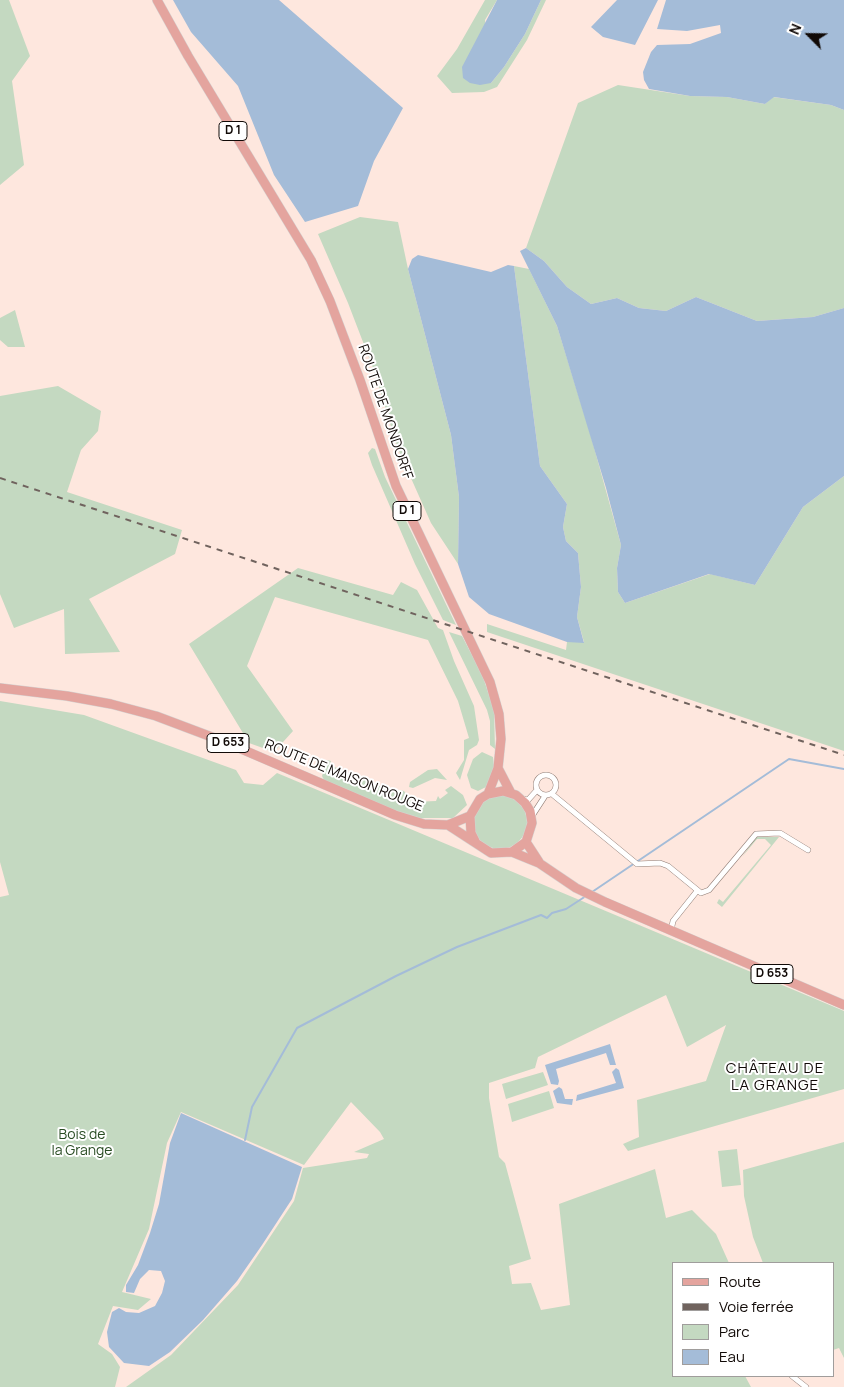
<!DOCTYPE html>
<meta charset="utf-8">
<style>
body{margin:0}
#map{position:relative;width:844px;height:1387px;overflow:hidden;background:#fee7de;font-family:Manrope,sans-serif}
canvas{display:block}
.legend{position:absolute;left:672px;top:1262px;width:162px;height:115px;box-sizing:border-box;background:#fff;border:1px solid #a09d9c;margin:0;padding:6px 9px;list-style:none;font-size:15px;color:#110a07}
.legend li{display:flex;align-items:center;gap:10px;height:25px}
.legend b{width:25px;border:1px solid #a09d9c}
.north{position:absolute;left:784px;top:10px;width:50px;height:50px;-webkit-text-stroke:4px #fff;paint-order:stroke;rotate:293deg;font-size:14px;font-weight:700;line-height:20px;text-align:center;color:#110a07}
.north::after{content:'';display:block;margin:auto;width:18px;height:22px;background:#110a07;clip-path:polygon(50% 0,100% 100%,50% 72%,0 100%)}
</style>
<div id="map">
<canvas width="844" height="1387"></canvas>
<ul class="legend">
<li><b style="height:6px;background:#e4a49e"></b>Route</li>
<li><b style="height:6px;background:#70635e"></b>Voie ferrée</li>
<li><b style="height:14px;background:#c4d9c1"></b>Parc</li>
<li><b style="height:14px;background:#a4bcd8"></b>Eau</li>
</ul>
<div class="north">N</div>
</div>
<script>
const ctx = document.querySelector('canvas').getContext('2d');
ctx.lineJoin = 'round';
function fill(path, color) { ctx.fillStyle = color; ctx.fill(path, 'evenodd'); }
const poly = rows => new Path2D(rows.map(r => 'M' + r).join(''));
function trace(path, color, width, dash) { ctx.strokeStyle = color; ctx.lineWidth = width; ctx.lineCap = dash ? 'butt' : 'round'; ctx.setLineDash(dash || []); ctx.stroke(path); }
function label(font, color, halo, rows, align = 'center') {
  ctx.font = font + ' Manrope,sans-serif'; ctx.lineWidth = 4; ctx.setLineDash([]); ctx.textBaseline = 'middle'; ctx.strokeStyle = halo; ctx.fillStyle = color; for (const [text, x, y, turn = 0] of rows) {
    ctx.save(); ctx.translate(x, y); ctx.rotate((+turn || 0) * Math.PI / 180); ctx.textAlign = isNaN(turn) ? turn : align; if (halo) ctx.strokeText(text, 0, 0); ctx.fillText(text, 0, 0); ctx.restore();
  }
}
const green = poly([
 [0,0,9,0,30,56,12,81,24,165,0,185],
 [485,0,497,0,485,20,491,83,504,67,525,34,541,0,546,0,527,40,497,87,484,92,452,93,437,76,457,49],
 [618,85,690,96,727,97,765,104,773,97,831,105,844,110,844,308,813,317,757,321,696,297,666,311,639,308,617,298,591,304,567,287,544,261,526,248,578,103],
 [360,217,398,222,408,269,451,435,459,497,458,564,431,523,398,449,373,368,348,303,318,234],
 [514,266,529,269,557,326,590,433,621,545,617,568,618,592,625,603,710,574,755,585,803,507,844,476,844,751,487,632,487,624,566,650,567,642,584,642,577,617,581,587,578,553,566,541,563,527,567,504,540,466],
 [15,310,25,347,8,347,0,340,0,318],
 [58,386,101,411,98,431,81,450,67,492,182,530,175,554,89,599,120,652,65,654,64,609,14,628,0,594,0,396],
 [372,448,375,449,385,477,456,625,443,620,415,564,372,465,368,453],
 [298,568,393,595,401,582,417,590,438,628,443,630,454,661,474,706,479,740,477,745,469,750,460,780,456,773,464,760,464,740,469,738,458,701,428,640,275,597,247,666,293,731,274,752,249,743,189,644],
 [449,632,462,636,482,674,494,710,495,749,490,745,490,721,487,710],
 [0,701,84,715,236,770,244,783,263,785,277,773,844,1011,844,1089,628,1151,623,1144,639,1137,637,1100,706,1081,726,1025,687,1047,666,995,538,1057,535,1068,489,1083,489,1098,499,1157,505,1163,531,1259,509,1266,512,1284,531,1283,541,1310,570,1305,559,1204,655,1169,666,1218,692,1210,716,1234,729,1263,673,1263,673,1376,745,1376,751,1387,126,1387,171,1355,238,1285,294,1201,303,1168,367,1158,369,1154,354,1152,384,1139,380,1132,351,1102,304,1165,181,1112,167,1143,149,1229,122,1292,151,1299,138,1310,113,1306,98,1344,112,1354,120,1367,115,1387,0,1387,0,897,9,895,0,862],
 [482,752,493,757,494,766,488,786,478,791,471,788,467,775,473,759],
 [327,760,331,761,330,765,396,793,398,790,404,791,412,802,436,801,438,796,440,799,448,793,445,790,451,786,463,795,467,805,453,818,418,818,384,807,324,780,322,776],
 [437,769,447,780,435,778,413,788,409,787,410,782,428,770],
 '473 822a27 27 0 1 1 54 0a27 27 0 1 1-54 0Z',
 [756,837,779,837,722,907,717,903,719,899,723,902,771,845,765,839,757,839,742,857],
 [543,1072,548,1085,506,1099,502,1084],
 [549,1091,554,1108,512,1122,508,1104],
 [844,1142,844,1358,839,1348,833,1350,833,1263,763,1263,753,1237,744,1196,743,1170],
 [737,1149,741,1185,722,1187,718,1151]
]);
const water = poly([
 [173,0,279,0,403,108,374,161,358,206,305,222,274,175,238,86,191,32],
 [497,0,541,0,525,34,504,67,491,83,480,85,470,83,463,78,462,67],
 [617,0,658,0,635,45,603,37,591,27],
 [666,0,844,0,844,110,831,105,774,97,765,104,727,97,690,96,649,89,644,80,643,72,651,52,657,45,690,44,721,33,720,25,687,31,657,29],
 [526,248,544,261,567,287,591,304,617,298,639,308,666,311,696,297,757,321,813,317,844,308,844,476,803,507,755,585,709,574,625,603,618,592,617,568,621,545,606,488,557,326,520,251],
 [418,255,491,272,508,265,514,266,540,466,567,504,563,527,566,541,578,553,581,587,577,617,584,643,567,642,489,614,469,597,458,564,459,497,451,435,408,269,412,259],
 [610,1044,616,1065,610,1065,606,1053,556,1069,559,1081,558,1085,551,1084,545,1065],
 [616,1068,619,1070,624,1088,576,1101,577,1095,616,1083,612,1072],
 [559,1087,562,1089,565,1099,573,1099,572,1105,557,1103,553,1091],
 [181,1113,302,1167,292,1199,262,1245,237,1281,203,1320,170,1352,149,1366,124,1363,109,1347,107,1332,112,1312,119,1308,126,1312,139,1313,155,1306,162,1293,165,1281,161,1271,149,1270,140,1279,134,1293,126,1292,126,1285,138,1265,150,1233,159,1204,170,1143]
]);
const stream = poly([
 [592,892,789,759,844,769],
 [245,1140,252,1107,297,1028,396,976,457,947,541,915,547,918,552,913,566,909,586,896]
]);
const street = poly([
 '536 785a10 10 0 1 1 20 0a10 10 0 1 1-20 0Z',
 [552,794,637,864,660,863,668,866,701,893,709,890,756,834,780,833,808,850],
 [522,799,528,800,537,790],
 [532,816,545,796],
 [671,931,673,921,697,891],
 [792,1376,806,1387]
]);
const primary = poly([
 [157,0,188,56,311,260,330,301,360,380,396,486,490,682,499,714,501,739,498,768,488,794],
 [0,688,67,696,111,704,156,716,225,742,395,815,424,824,448,825,491,853,512,852,526,842,532,823,530,811,525,803,516,795,503,791,488,794,480,799,470,816,471,833,475,841],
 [498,768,511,793],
 [448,825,470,816],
 [526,842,539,862],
 [512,852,539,863,576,888,605,902,844,1005]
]);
const rail = poly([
 [0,478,844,755]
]);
const shields = [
 [233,131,28],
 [407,511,28],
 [228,743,42],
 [772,974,42]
];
const shieldNames = [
 ["D 1",233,131],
 ["D 1",407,511],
 ["D 653",228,743],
 ["D 653",772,974]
];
const streetNames = [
 ["ROUTE DE MONDORFF",385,412,71],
 ["ROUTE DE MAISON ROUGE",344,776,22]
];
const parkNames = [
 ["Bois de",82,1135],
 ["la Grange",82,1151]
];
const neighbourhoodNames = [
 ["CHÂTEAU DE",775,1069],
 ["LA GRANGE",775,1086]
];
fill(green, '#c4d9c1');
fill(water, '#a4bcd8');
trace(stream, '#a4bcd8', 2);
trace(street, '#917d75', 6);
trace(primary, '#d4d3d2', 10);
trace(street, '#fff', 5);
trace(primary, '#e4a49e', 9);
trace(rail, '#70635e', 2, [6, 6]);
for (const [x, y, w] of shields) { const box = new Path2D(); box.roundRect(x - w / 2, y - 9.5, w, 19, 4); ctx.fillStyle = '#fff'; ctx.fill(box); trace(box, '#110a07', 1); }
label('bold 12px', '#110a07', null, shieldNames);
label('14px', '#110a07', '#fff', streetNames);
label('14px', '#294c23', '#fff', parkNames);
ctx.letterSpacing = '1px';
label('15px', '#110a07', '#fff', neighbourhoodNames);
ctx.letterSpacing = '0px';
</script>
